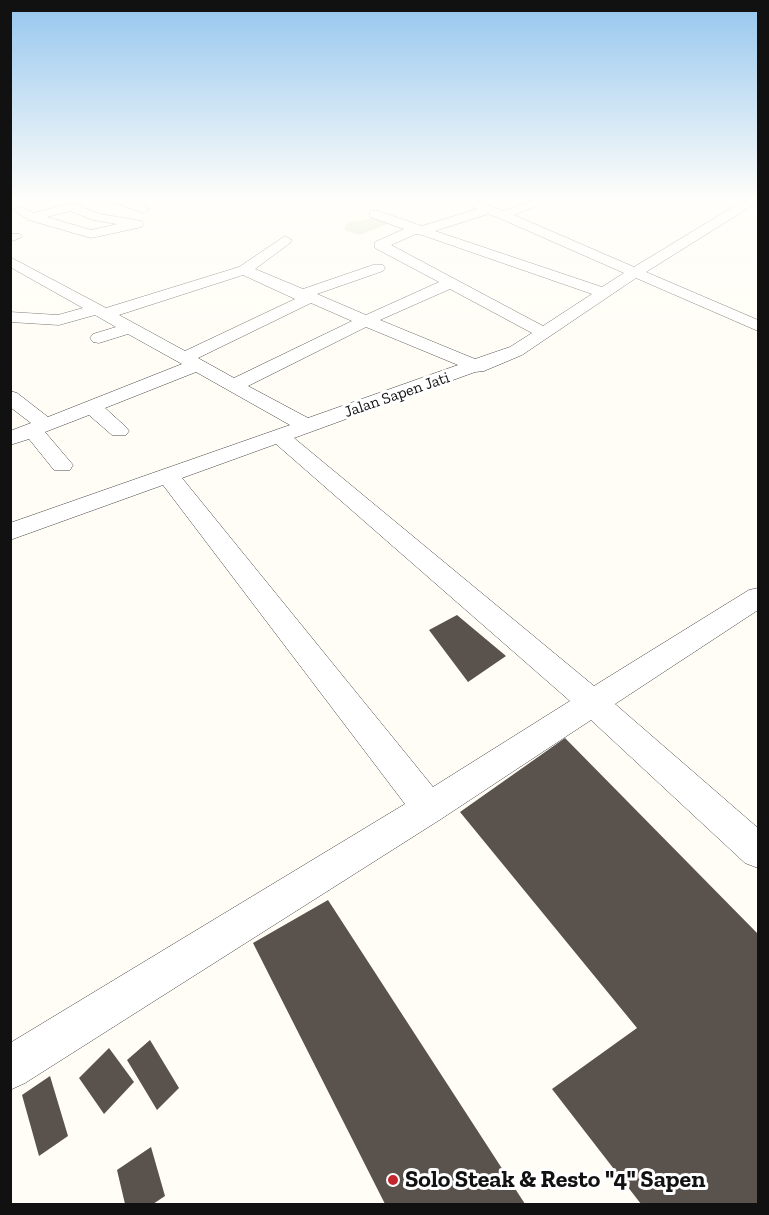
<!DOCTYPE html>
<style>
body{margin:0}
#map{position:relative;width:769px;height:1215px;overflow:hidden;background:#fffdf5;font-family:"Zilla Slab",serif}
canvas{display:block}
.frame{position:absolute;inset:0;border:12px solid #111;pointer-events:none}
</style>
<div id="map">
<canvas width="769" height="1215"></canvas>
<div class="frame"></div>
</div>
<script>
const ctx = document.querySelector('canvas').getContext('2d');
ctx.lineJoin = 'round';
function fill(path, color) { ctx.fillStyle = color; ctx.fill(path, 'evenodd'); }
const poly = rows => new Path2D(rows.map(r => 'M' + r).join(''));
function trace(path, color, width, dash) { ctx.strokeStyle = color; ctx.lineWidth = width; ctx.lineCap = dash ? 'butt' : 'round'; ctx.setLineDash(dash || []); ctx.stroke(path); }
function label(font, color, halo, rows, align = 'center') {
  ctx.font = font + ' "Zilla Slab",serif'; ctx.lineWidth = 6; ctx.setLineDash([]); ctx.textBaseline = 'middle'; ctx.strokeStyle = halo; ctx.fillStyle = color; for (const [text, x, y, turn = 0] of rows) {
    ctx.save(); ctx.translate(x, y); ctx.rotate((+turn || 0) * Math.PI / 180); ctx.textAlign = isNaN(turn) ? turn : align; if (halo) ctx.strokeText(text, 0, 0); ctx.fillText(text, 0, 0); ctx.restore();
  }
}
const cemetery = poly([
 [377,217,392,222,360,235,345,230,345,225,352,222]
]);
const building = poly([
 [457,615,506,656,468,682,429,630],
 [565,738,758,934,758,1204,641,1204,552,1089,637,1028,460,812],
 [328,900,525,1204,385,1204,253,943],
 [150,1040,179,1088,157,1110,127,1060],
 [109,1048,134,1082,104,1114,79,1078],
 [50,1076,68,1136,39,1156,22,1095],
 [151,1147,165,1196,153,1204,125,1204,117,1170]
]);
const minor = poly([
 [103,199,123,199,150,209,144,213,103,199],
 [456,199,474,199,503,211,537,199,555,199,514,215,634,267,746,199,758,199,758,202,646,272,758,320,758,331,636,278,522,355,484,371,475,372,294,438,594,686,749,590,758,588,758,610,615,704,758,828,758,868,745,863,591,720,441,819,25,1083,10,1090,10,1043,405,804,163,485,10,540,10,523,290,425,196,372,105,408,126,427,129,431,126,435,112,435,89,415,45,432,73,465,70,470,54,470,29,439,10,445,10,431,31,423,10,407,10,391,17,393,48,417,182,364,128,334,99,343,93,342,90,338,93,334,116,327,95,315,59,325,10,322,10,312,58,315,83,308,10,267,10,257,106,308,239,267,285,236,292,240,290,243,255,269,303,289,373,265,383,265,385,268,383,271,317,294,366,315,439,282,375,248,375,242,404,229,370,217,370,211,378,211,422,226,477,209,456,199],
 [488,214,499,218,624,273,602,287,435,231,488,214],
 [416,234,422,235,592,294,543,326,391,245,416,234],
 [243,275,295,299,185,351,119,315,243,275],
 [450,289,532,333,510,347,475,359,380,320,450,289],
 [311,303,352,321,234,378,198,358,311,303],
 [366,327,458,365,308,418,248,386,366,327],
 [276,444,570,701,433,787,182,478,276,444],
 [71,203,100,214,142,221,143,224,142,227,91,238,29,220,13,210,19,206,34,213,71,203],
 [70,211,93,220,117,224,91,230,47,217,70,211],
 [10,234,20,234,22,237,10,242,10,234]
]);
const markers = [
 [393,1180,6,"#c4262e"]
];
const farStreetnames = [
 ["Jalan Sapen Jati",397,395,-19]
];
const nearPoinames = [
 ["Solo Steak & Resto \"4\" Sapen",405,1180]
];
fill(cemetery, '#d9e3c4');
fill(building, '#5a524d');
trace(minor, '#444', 1);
fill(minor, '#fff');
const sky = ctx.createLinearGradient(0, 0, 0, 369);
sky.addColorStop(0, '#95c6ee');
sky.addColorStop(0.54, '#fffefa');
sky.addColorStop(1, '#fffefa00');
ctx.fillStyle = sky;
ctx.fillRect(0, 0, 769, 369);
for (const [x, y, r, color] of markers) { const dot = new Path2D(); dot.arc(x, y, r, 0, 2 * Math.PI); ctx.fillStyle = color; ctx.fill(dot); trace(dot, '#fff', 2); }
label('16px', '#111', '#fff', farStreetnames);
label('bold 24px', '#111', '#fff', nearPoinames, 'left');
</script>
